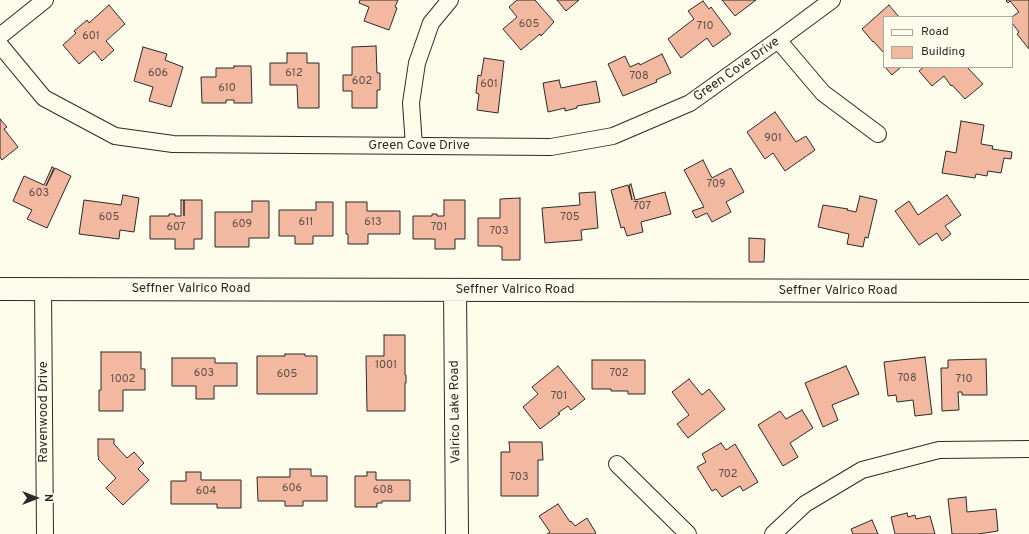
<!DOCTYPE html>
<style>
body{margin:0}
#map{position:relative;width:1029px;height:534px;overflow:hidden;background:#fdfbea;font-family:Overpass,sans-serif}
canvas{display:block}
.legend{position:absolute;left:883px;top:16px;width:130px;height:52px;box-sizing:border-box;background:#fdfbea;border:1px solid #a9a89e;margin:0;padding:5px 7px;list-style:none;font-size:12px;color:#2b2b2b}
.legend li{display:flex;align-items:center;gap:8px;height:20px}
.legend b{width:20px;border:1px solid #a9a89e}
.north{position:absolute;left:16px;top:478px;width:40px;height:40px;-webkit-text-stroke:3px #fdfbea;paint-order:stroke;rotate:90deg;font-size:11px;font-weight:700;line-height:16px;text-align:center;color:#2b2b2b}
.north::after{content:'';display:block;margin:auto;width:14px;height:18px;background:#2b2b2b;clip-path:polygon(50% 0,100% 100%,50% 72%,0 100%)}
</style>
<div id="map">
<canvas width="1029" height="534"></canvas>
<ul class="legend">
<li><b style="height:5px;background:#fdfbea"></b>Road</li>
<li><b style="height:11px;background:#f2b8a0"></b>Building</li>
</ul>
<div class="north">N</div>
</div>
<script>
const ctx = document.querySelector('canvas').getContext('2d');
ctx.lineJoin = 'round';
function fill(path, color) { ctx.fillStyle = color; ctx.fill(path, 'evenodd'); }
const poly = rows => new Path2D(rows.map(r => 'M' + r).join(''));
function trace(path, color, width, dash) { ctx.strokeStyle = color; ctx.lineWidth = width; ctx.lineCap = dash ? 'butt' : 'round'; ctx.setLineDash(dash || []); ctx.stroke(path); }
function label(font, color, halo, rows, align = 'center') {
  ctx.font = font + ' Overpass,sans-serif'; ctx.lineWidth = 3; ctx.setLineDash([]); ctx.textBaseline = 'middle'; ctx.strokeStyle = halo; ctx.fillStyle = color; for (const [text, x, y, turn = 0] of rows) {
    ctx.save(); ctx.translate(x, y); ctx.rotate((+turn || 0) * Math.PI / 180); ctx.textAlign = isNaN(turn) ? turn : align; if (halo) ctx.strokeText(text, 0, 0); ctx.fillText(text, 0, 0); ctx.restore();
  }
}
const building = poly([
 [360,0,398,0,395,7,397,8,389,30,364,21,369,7,359,3,360,0],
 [517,0,535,0,554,22,541,36,540,34,521,50,503,29,517,17,509,7,517,0],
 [557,0,579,0,566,11,557,0],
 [722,0,756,0,735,16,722,0],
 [1007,0,1029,0,1029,49,1017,34,1019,32,1012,23,1012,17,1019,12,1010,1,1008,3,1006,1,1007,0],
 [703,1,709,9,711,7,731,34,713,47,707,38,681,58,668,39,694,19,688,11,703,1],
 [109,5,125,24,106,41,114,50,102,61,94,51,79,64,63,45,76,33,74,31,87,20,89,23,109,5],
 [889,5,899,17,884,17,884,53,873,41,873,42,862,29,889,5],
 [376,46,377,73,380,73,380,90,377,90,377,108,352,108,352,91,343,91,343,75,352,75,352,47,376,46],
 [143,47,167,54,165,60,183,67,171,107,149,101,153,87,134,81,143,47],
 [287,53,307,53,307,63,319,63,319,108,298,108,297,85,270,85,270,63,287,63,287,53],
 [662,54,671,73,656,80,657,82,623,96,608,64,625,56,630,67,639,63,640,65,662,54],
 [484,58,504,61,498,113,477,110,479,94,476,93,478,75,481,76,484,58],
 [234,66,251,66,252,103,234,103,234,100,226,100,226,103,202,103,201,77,216,77,216,68,234,68,234,66],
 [885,67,901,67,892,75,885,67],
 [924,67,967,67,983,84,965,99,952,85,951,86,944,76,932,86,919,71,924,67],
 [559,80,561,88,596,81,600,102,577,106,577,108,565,111,565,108,548,112,543,83,559,80],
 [775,112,796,142,806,136,815,150,785,171,773,153,765,159,747,132,775,112],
 [0,119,7,127,4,129,18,147,2,160,0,157,0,119],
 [961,121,984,125,981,144,993,146,992,149,1012,152,1011,159,1004,158,1001,173,988,171,987,176,976,174,975,178,942,173,946,151,956,153,961,121],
 [703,160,712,178,731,168,744,192,726,202,731,212,712,222,707,213,696,218,692,211,704,207,684,170,703,160],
 [52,167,54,168,46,186,55,168,71,176,47,228,27,219,32,210,13,201,24,176,44,185,52,167],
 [631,184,635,200,665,192,671,214,641,222,643,232,627,236,624,227,621,228,611,190,628,185,632,200,629,185,631,184],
 [595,192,598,228,581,230,582,240,545,243,542,208,580,205,579,193,595,192],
 [123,195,139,198,134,232,120,230,119,239,79,234,84,200,121,205,123,195],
 [947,195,961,215,945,226,951,234,942,241,937,233,919,245,895,211,909,201,918,215,947,195],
 [860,196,877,200,868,238,865,237,863,247,847,244,849,234,818,227,823,205,848,209,847,210,856,212,860,196],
 [520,198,520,260,502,260,502,247,500,247,500,246,478,246,478,218,500,218,500,199,520,198],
 [181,200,184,200,184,216,184,200,202,200,202,239,194,239,194,249,175,249,175,239,150,239,150,216,169,216,169,214,175,214,175,216,181,216,181,200],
 [444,200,465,200,465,239,455,239,455,249,435,249,435,239,413,239,413,216,432,216,432,214,437,214,437,216,444,216,444,200],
 [252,201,269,201,269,238,249,238,249,247,215,247,215,212,252,212,252,201],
 [316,202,333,202,333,236,313,236,313,244,295,244,295,236,279,236,279,210,316,210,316,202],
 [346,202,367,202,367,211,400,211,400,234,368,234,368,244,348,244,348,234,346,234,346,202],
 [749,238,765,239,764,262,749,262,749,238],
 [384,335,405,335,405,375,406,375,406,383,405,383,405,411,367,411,366,356,384,356,384,335],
 [101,352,141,352,141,369,145,369,145,390,123,390,123,411,99,411,99,390,101,390,101,352],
 [285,354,305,354,305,356,317,356,317,394,257,394,257,356,285,356,285,354],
 [925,357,932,414,915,416,913,400,897,402,896,395,888,396,884,362,925,357],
 [172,358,215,358,215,363,237,363,237,386,214,386,214,399,196,399,196,386,172,386,172,358],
 [986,359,987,395,962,395,962,392,958,392,959,410,942,411,941,368,948,368,948,360,986,359],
 [592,360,645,360,645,394,628,394,628,391,611,391,611,389,592,389,592,360],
 [558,366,585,399,571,410,568,406,558,413,560,414,540,429,523,407,538,394,532,387,558,366],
 [846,366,859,394,832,405,838,420,823,427,805,383,846,366],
 [689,379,702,395,709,389,725,409,688,438,677,424,689,415,672,392,689,379],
 [802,410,813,428,790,443,798,457,783,466,758,425,780,411,786,419,802,410],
 [98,439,114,439,114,444,127,458,134,452,144,463,138,469,149,480,123,505,106,488,116,478,98,459,99,458,98,456,98,439],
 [509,442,542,442,543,460,538,460,538,496,501,496,501,452,510,452,509,442],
 [721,443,726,450,735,444,758,482,743,491,740,486,722,497,716,489,712,491,697,467,706,462,702,454,721,443],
 [290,469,311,469,311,476,327,476,327,501,303,501,303,506,285,506,285,501,258,501,257,477,290,477,290,469],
 [186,472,201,472,201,480,241,480,241,508,217,508,217,504,171,504,171,481,186,481,186,472],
 [367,472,376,472,376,480,410,480,410,501,382,501,382,503,377,503,377,507,355,507,355,476,367,476,367,472],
 [966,497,967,512,996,509,998,531,978,534,952,534,948,499,966,497],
 [558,504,570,522,571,521,575,526,587,518,596,533,594,534,547,534,550,532,539,516,558,504],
 [907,513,908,517,915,515,916,519,930,516,935,534,895,534,891,517,907,513],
 [872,520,878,534,853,534,851,529,872,520]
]);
const street = poly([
 [0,36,45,0],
 [778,40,823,93,878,134],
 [0,45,44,98,115,136,173,144,551,147,613,136,690,103,778,40,832,0],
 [414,146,411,103,417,63,431,23,450,0],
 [43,289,45,534],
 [617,464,688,534],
 [773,534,805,504,862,470,939,450,1029,449]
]);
const secondary = poly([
 [0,289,1029,291],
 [455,290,457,534]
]);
const numberNames = [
 ["605",529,25],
 ["710",705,27],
 ["601",91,37],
 ["606",158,74],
 ["612",294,74],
 ["708",639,77],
 ["602",362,82],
 ["601",489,85],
 ["610",227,89],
 ["901",773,139],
 ["709",716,185],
 ["603",39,194],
 ["707",642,207],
 ["605",109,218],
 ["705",570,218],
 ["611",306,223],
 ["613",373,223],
 ["609",242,225],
 ["607",176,228],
 ["701",439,228],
 ["703",499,232],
 ["1001",386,366],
 ["603",204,374],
 ["702",619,374],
 ["605",287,375],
 ["708",907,379],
 ["1002",123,380],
 ["710",964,380],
 ["701",559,397],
 ["702",728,475],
 ["703",519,478],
 ["606",292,489],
 ["608",383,491],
 ["604",206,492]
];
const streetNames = [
 ["Green Cove Drive",737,70,-35],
 ["Green Cove Drive",419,146],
 ["Seffner Valrico Road",191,289],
 ["Seffner Valrico Road",515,290],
 ["Seffner Valrico Road",838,291],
 ["Ravenwood Drive",44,412,-90],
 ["Valrico Lake Road",456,412,-91]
];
fill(building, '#f2b8a0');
trace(building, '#2b2b2b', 1);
trace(street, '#2b2b2b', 18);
trace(secondary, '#2b2b2b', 24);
trace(street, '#fdfbea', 16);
trace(secondary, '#fdfbea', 22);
label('11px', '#5d4e48', null, numberNames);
label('13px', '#2b2b2b', '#fdfbea', streetNames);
</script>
